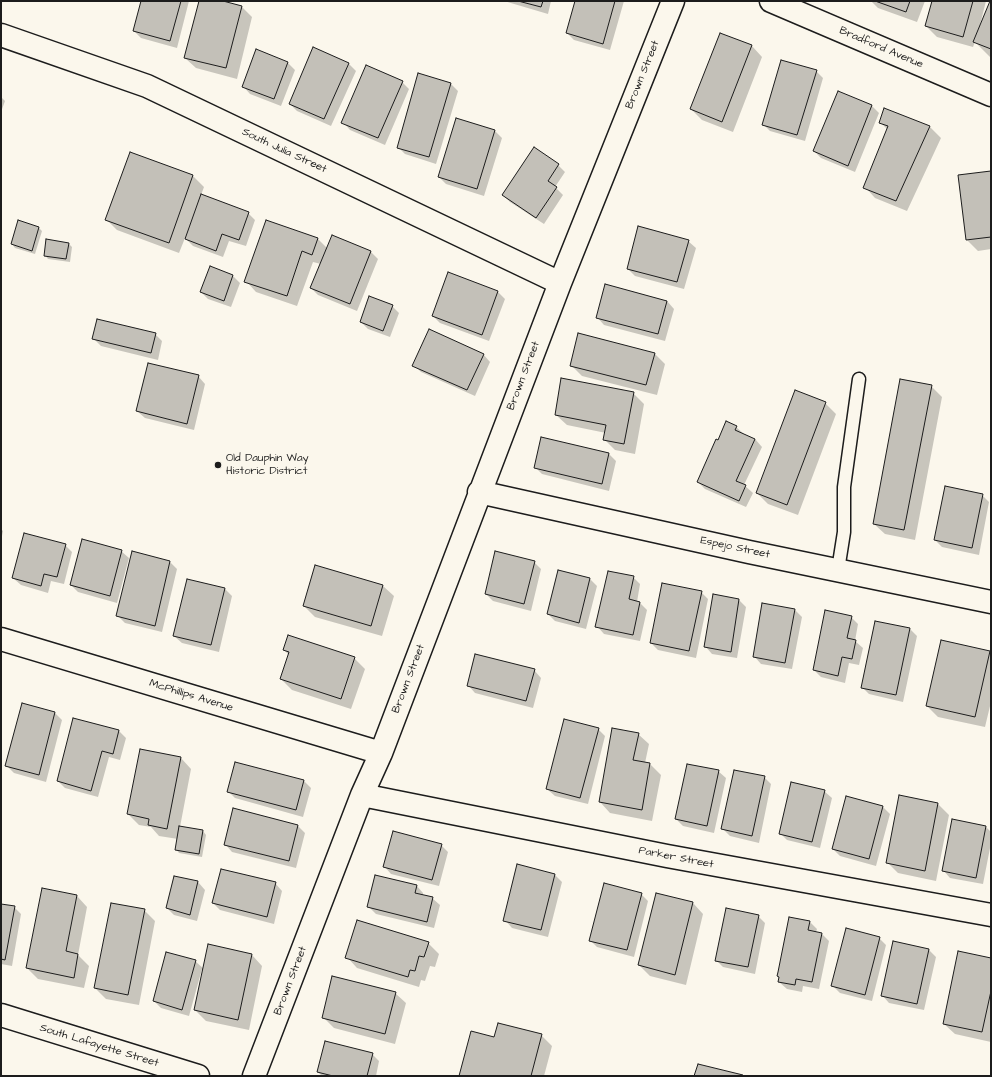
<!DOCTYPE html>
<style>
body{margin:0}
#map{position:relative;width:992px;height:1077px;overflow:hidden;background:#fbf7ec;font-family:"Architects Daughter",sans-serif}
canvas{display:block}
.frame{position:absolute;inset:0;border:2px solid #1c1c1c;pointer-events:none}
</style>
<div id="map">
<canvas width="992" height="1077"></canvas>
<div class="frame"></div>
</div>
<script>
const ctx = document.querySelector('canvas').getContext('2d');
ctx.lineJoin = 'round';
function fill(path, color) { ctx.fillStyle = color; ctx.fill(path, 'evenodd'); }
const poly = rows => new Path2D(rows.map(r => 'M' + r).join(''));
function trace(path, color, width, dash) { ctx.strokeStyle = color; ctx.lineWidth = width; ctx.lineCap = dash ? 'butt' : 'round'; ctx.setLineDash(dash || []); ctx.stroke(path); }
function label(font, color, halo, rows, align = 'center') {
  ctx.font = font + ' "Architects Daughter",sans-serif'; ctx.lineWidth = 4; ctx.setLineDash([]); ctx.textBaseline = 'middle'; ctx.strokeStyle = halo; ctx.fillStyle = color; for (const [text, x, y, turn = 0] of rows) {
    ctx.save(); ctx.translate(x, y); ctx.rotate((+turn || 0) * Math.PI / 180); ctx.textAlign = isNaN(turn) ? turn : align; if (halo) ctx.strokeText(text, 0, 0); ctx.fillText(text, 0, 0); ctx.restore();
  }
}
const shadow = poly([
 [142,1,189,1,177,48,141,38,134,31],
 [200,1,219,1,241,6,252,17,237,79,196,68,185,58],
 [504,1,551,1,548,14],
 [576,1,624,1,610,50,574,40,567,33],
 [871,1,925,1,917,22,878,8],
 [933,1,986,1,980,25,981,25,991,1,991,58,975,42,973,47,937,37,926,26],
 [720,34,752,46,762,57,733,132,702,120,691,109],
 [257,51,288,63,295,70,281,106,250,94,243,86],
 [348,63,356,71,331,126,297,111,290,104],
 [816,71,823,78,805,141,770,131,763,124],
 [402,82,409,89,385,145,350,130,343,122],
 [451,84,458,91,436,164,405,154,398,147],
 [838,92,872,106,879,113,855,172,821,158,814,151],
 [1,97,5,101,1,112],
 [885,109,930,127,941,138,907,211,875,198,865,187,888,130,880,122],
 [457,119,495,131,502,138,484,196,446,184,439,177],
 [130,153,193,176,204,187,201,195,248,213,255,220,246,246,229,241,223,257,193,246,185,238,179,253,117,230,106,219],
 [558,165,565,172,555,187,563,195,544,224,510,202,503,195],
 [991,172,991,249,978,251,967,240],
 [19,222,39,228,42,231,35,254,15,248,12,244],
 [318,239,327,248,371,252,378,259,357,311,318,295,311,288,321,264,313,262,297,306,256,292,246,281],
 [47,240,69,244,72,247,70,262,48,259,45,255],
 [688,241,696,248,684,289,635,276,628,269],
 [210,268,233,276,240,283,231,307,208,299,201,292],
 [449,274,498,292,505,299,489,341,440,323,433,316],
 [606,285,667,301,674,309,665,341,604,325,597,317],
 [392,306,399,313,390,337,368,329,361,322],
 [155,334,162,341,158,360,101,346,94,339],
 [654,353,665,364,657,395,582,376,571,365],
 [483,354,490,362,475,396,421,372,414,365],
 [198,376,205,384,194,430,145,418,137,411],
 [931,386,942,397,915,540,885,534,874,524],
 [633,393,644,404,635,454,615,450,604,439,606,433,567,425,556,415],
 [825,403,836,414,798,515,768,504,757,493],
 [736,427,744,434,755,439,762,447,744,485,753,493,746,507,705,489,698,482,718,441],
 [542,438,609,454,616,461,609,491,542,474,535,467],
 [982,495,989,502,979,555,942,547,935,540],
 [1,529,3,531,1,541],
 [65,545,72,552,64,584,51,581,48,593,21,585,13,578],
 [121,551,129,558,117,603,78,592,71,585],
 [133,553,170,562,177,569,162,632,125,623,118,616],
 [534,562,541,569,531,611,493,601,486,594],
 [559,571,590,579,597,586,586,629,555,621,548,614],
 [633,577,640,584,637,602,639,602,647,610,640,641,604,634,597,626],
 [383,586,394,596,382,636,315,617,304,606],
 [225,589,232,596,219,652,182,643,174,636],
 [701,592,708,599,696,658,658,650,651,643],
 [714,596,739,600,746,607,737,658,712,654,705,646],
 [795,610,802,617,792,669,761,664,754,656],
 [851,617,858,624,855,641,863,648,859,665,849,663,845,683,821,677,814,670],
 [875,622,910,629,917,636,903,702,869,694,862,687],
 [284,650,354,658,365,669,351,709,292,690,281,679,289,655],
 [989,652,991,654,991,702,985,727,938,717,927,706],
 [534,670,541,678,533,708,475,693,468,685],
 [23,704,55,713,62,720,46,782,14,773,7,766],
 [598,729,605,736,588,804,555,796,547,789],
 [119,731,126,738,120,760,109,757,98,797,65,788,58,781],
 [638,734,649,744,645,763,650,764,661,775,652,821,610,813,600,802],
 [181,758,191,769,180,827,203,831,206,835,202,857,179,853,176,849,178,839,159,836,151,827,139,825,128,814],
 [718,771,726,778,714,833,683,826,676,819],
 [764,777,771,784,759,843,730,836,723,829],
 [304,781,311,788,303,817,235,798,228,791],
 [824,791,832,798,820,848,787,840,780,833],
 [900,796,938,804,949,815,936,881,898,873,887,862],
 [883,807,890,814,876,866,840,856,833,849],
 [298,826,305,833,296,868,232,852,225,844],
 [986,827,991,832,991,843,983,884,950,878,943,870],
 [441,845,448,852,439,886,391,874,384,866],
 [555,875,562,882,548,937,512,928,505,920],
 [198,882,205,890,197,921,174,915,167,908],
 [275,883,282,891,274,924,220,910,213,903],
 [416,885,423,893,423,896,432,898,440,905,434,928,376,914,369,907],
 [641,894,648,901,634,957,597,947,590,940],
 [77,896,87,907,78,955,89,966,84,988,38,979,27,968],
 [693,903,703,914,686,985,650,976,639,965],
 [1,905,14,907,21,914,12,966,1,964],
 [144,910,155,921,139,1005,106,999,95,988],
 [758,916,765,923,755,974,723,967,716,960],
 [810,922,817,929,816,932,822,934,829,941,819,989,803,986,802,992,787,989,779,982],
 [879,938,886,945,872,1001,840,993,833,986],
 [428,943,439,954,435,967,430,966,425,981,421,980,419,987,357,968,347,957],
 [929,950,936,957,924,1010,889,1003,882,995],
 [252,955,262,966,249,1030,206,1021,195,1010],
 [991,959,991,1042,955,1034,944,1024],
 [195,961,204,969,202,969,189,1016,161,1008,154,1001],
 [395,993,406,1003,395,1044,334,1028,323,1017],
 [541,1035,552,1046,544,1076,460,1076,495,1038],
 [372,1054,379,1061,376,1076,322,1076,318,1072]
]);
const building = poly([
 [141,1,181,1,170,41,133,31,141,1],
 [199,1,223,1,242,6,226,68,184,58,199,1],
 [518,1,543,1,541,7,518,1],
 [575,1,615,1,603,44,566,33,575,1],
 [875,1,910,1,906,12,875,1],
 [932,1,973,1,963,37,925,26,932,1],
 [990,1,991,1,991,49,973,42,990,1],
 [720,33,752,45,722,122,690,109,720,33],
 [313,47,349,63,324,119,289,104,313,47],
 [256,49,288,62,274,99,242,87,256,49],
 [781,60,817,70,797,135,762,125,781,60],
 [366,65,403,81,378,138,341,123,366,65],
 [418,73,451,83,429,157,397,148,418,73],
 [838,91,872,105,848,166,813,151,838,91],
 [884,108,930,126,896,201,863,188,888,126,879,123,884,108],
 [456,118,495,130,477,189,438,177,456,118],
 [534,147,559,164,548,181,557,187,536,218,502,195,534,147],
 [130,152,193,175,169,243,105,220,130,152],
 [991,171,991,237,966,240,958,175,991,171],
 [201,194,249,212,239,240,222,234,216,251,185,239,201,194],
 [18,220,39,227,32,251,11,244,18,220],
 [266,220,318,238,312,255,302,251,287,296,244,282,266,220],
 [638,226,689,240,677,282,627,269,638,226],
 [332,235,371,251,350,304,310,288,332,235],
 [46,239,69,243,66,259,44,256,46,239],
 [210,266,233,275,224,301,200,292,210,266],
 [448,272,498,291,482,335,432,316,448,272],
 [605,284,667,301,658,334,596,318,605,284],
 [369,296,393,305,383,331,360,322,369,296],
 [97,319,156,333,151,353,92,339,97,319],
 [429,329,484,354,467,390,412,366,429,329],
 [578,333,655,353,646,385,570,366,578,333],
 [148,363,199,375,187,424,136,411,148,363],
 [561,378,634,392,624,444,603,440,606,425,555,415,561,378],
 [900,379,932,385,904,530,873,524,900,379],
 [795,390,826,402,787,505,756,493,795,390],
 [726,421,737,426,735,430,755,439,736,481,746,485,739,501,697,482,716,439,718,440,726,421],
 [541,437,609,453,602,484,534,468,541,437],
 [945,486,983,494,972,548,934,540,945,486],
 [24,533,66,544,57,577,44,574,41,586,12,578,24,533],
 [82,539,122,550,110,596,70,585,82,539],
 [132,551,170,561,155,626,116,616,132,551],
 [495,551,535,561,524,604,485,594,495,551],
 [315,565,383,585,371,626,303,606,315,565],
 [558,570,590,578,579,623,547,614,558,570],
 [608,571,634,576,629,599,640,602,633,635,595,627,608,571],
 [187,579,225,588,211,645,173,636,187,579],
 [662,583,702,591,689,651,650,643,662,583],
 [713,594,739,599,731,652,704,647,713,594],
 [762,603,795,609,785,663,753,657,762,603],
 [825,610,852,616,847,638,856,640,852,659,842,657,838,676,813,670,825,610],
 [875,621,910,628,896,695,861,688,875,621],
 [288,635,355,657,341,699,280,679,289,652,283,650,288,635],
 [941,640,990,651,975,717,926,706,941,640],
 [475,654,535,669,526,701,467,686,475,654],
 [22,703,55,712,39,775,5,766,22,703],
 [73,718,119,730,113,754,102,751,91,791,57,781,73,718],
 [564,719,599,728,580,798,546,789,564,719],
 [612,728,639,733,633,760,650,763,642,810,599,802,612,728],
 [140,749,181,757,167,829,148,825,149,819,127,814,140,749],
 [235,762,304,780,296,810,227,792,235,762],
 [687,764,719,770,707,826,675,819,687,764],
 [734,770,765,776,752,836,721,829,734,770],
 [791,782,825,790,812,842,779,834,791,782],
 [899,795,938,803,925,871,886,863,899,795],
 [846,796,883,806,869,859,832,849,846,796],
 [233,808,298,825,289,861,224,845,233,808],
 [952,819,986,826,976,878,942,871,952,819],
 [179,826,203,830,199,854,175,850,179,826],
 [393,831,442,844,432,880,383,867,393,831],
 [517,864,555,874,541,930,503,921,517,864],
 [221,869,276,882,267,917,212,903,221,869],
 [375,875,417,885,415,893,433,897,427,922,367,907,375,875],
 [174,876,198,881,190,915,166,908,174,876],
 [604,883,642,893,627,950,589,941,604,883],
 [42,888,77,895,66,951,78,954,74,978,26,968,42,888],
 [656,893,693,902,675,975,638,965,656,893],
 [111,903,145,909,128,995,94,988,111,903],
 [1,904,15,906,5,960,1,959,1,904],
 [726,908,759,915,748,967,715,961,726,908],
 [789,917,810,921,808,930,822,933,812,982,796,979,795,985,778,982,779,977,777,976,778,972,789,917],
 [357,920,429,942,424,957,419,956,415,971,410,970,408,977,345,958,357,920],
 [846,928,880,937,865,995,831,986,846,928],
 [893,941,929,949,917,1004,881,996,893,941],
 [208,944,252,954,238,1020,194,1010,208,944],
 [958,951,991,958,991,991,982,1032,943,1024,958,951],
 [166,952,196,960,182,1010,153,1001,166,952],
 [332,976,396,992,385,1034,322,1018,332,976],
 [498,1023,542,1034,531,1076,459,1076,471,1031,494,1037,498,1023],
 [325,1041,373,1053,367,1076,333,1076,317,1072,325,1041],
 [698,1064,743,1075,743,1076,694,1076,698,1064]
]);
const service = poly([
 [838,570,844,532,844,487,859,379]
]);
const minor = poly([
 [771,1,991,95],
 [1,35,147,86,560,283],
 [479,492,749,552,991,602],
 [1,639,381,753],
 [362,795,667,856,991,915],
 [254,1076,362,795,381,753,560,283,673,1]
]);
const tertiary = poly([
 [1,1015,198,1076]
]);
const markers = [
 [218,465,4,"#1c1c1c"]
];
const streetNames = [
 ["Bradford Avenue",881,48,23],
 ["Brown Street",643,75,-68],
 ["South Julia Street",284,151,25],
 ["Brown Street",524,376,-69],
 ["Espejo Street",735,548,12],
 ["Brown Street",409,679,-69],
 ["McPhillips Avenue",191,696,17],
 ["Parker Street",676,858,11],
 ["Brown Street",291,981,-69],
 ["South Lafayette Street",99,1046,17]
];
const poiNames = [
 ["Old Dauphin Way",226,459],
 ["Historic District",226,472]
];
fill(shadow, '#0003');
fill(building, '#c3c0b8');
trace(building, '#1c1c1c', 1);
trace(service, '#1c1c1c', 15);
trace(minor, '#1c1c1c', 25);
trace(tertiary, '#1c1c1c', 25);
trace(service, '#fbf7ec', 12);
trace(minor, '#fbf7ec', 22);
trace(tertiary, '#fbf7ec', 22);
for (const [x, y, r, color] of markers) { const dot = new Path2D(); dot.arc(x, y, r, 0, 2 * Math.PI); ctx.fillStyle = color; ctx.fill(dot); trace(dot, '#fbf7ec', 1.5); }
label('11px', '#1c1c1c', '#fbf7ec', streetNames);
label('11px', '#1c1c1c', '#fbf7ec', poiNames, 'left');
</script>
